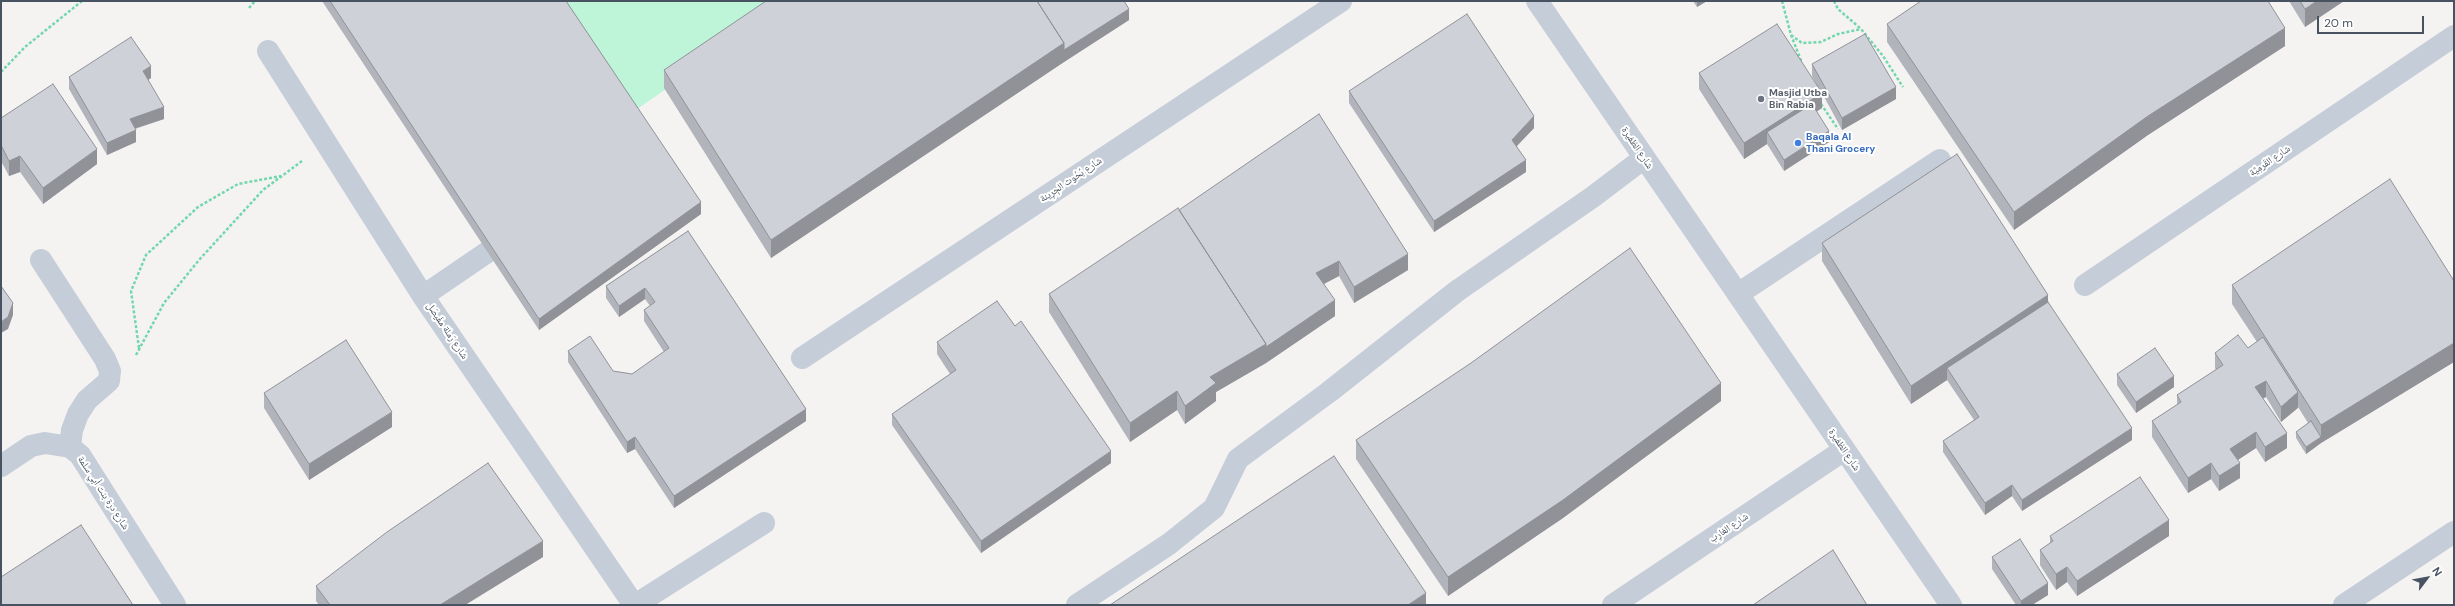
<!DOCTYPE html>
<meta charset="utf-8">
<style>
body{margin:0}
#map{position:relative;width:2455px;height:606px;overflow:hidden;background:#f5f3f2;font-family:"DM Sans",sans-serif}
canvas{display:block}
.frame{position:absolute;inset:0;border:2px solid #485362;pointer-events:none}
.north{position:absolute;left:2407px;top:558px;width:40px;height:40px;-webkit-text-stroke:3px #fff;paint-order:stroke;rotate:58deg;font-size:11px;font-weight:700;line-height:16px;text-align:center;color:#485362}
.north::after{content:'';display:block;margin:auto;width:14px;height:18px;background:#485362;clip-path:polygon(50% 0,100% 100%,50% 72%,0 100%)}
.scale{position:absolute;left:2317px;top:16px;width:107px;height:18px;box-sizing:border-box;border:2px solid #485362;border-top:0;padding-left:5px;font-size:12px;line-height:14px;white-space:nowrap;color:#485362;-webkit-text-stroke:3px #fff;paint-order:stroke}
</style>
<div id="map">
<canvas width="2455" height="606"></canvas>
<div class="frame"></div>
<div class="north">N</div>
<div class="scale">20 m</div>
</div>
<script>
const ctx = document.querySelector('canvas').getContext('2d');
ctx.lineJoin = 'round';
function fill(path, color) { ctx.fillStyle = color; ctx.fill(path, 'evenodd'); }
const poly = rows => new Path2D(rows.map(r => 'M' + r).join(''));
function trace(path, color, width, dash) { ctx.strokeStyle = color; ctx.lineWidth = width; ctx.lineCap = dash ? 'butt' : 'round'; ctx.setLineDash(dash || []); ctx.stroke(path); }
function label(font, color, halo, rows, align = 'center') {
  ctx.font = font + ' "DM Sans","Noto Naskh Arabic",sans-serif'; ctx.lineWidth = 4; ctx.setLineDash([]); ctx.textBaseline = 'middle'; ctx.strokeStyle = halo; ctx.fillStyle = color; for (const [text, x, y, turn = 0] of rows) {
    ctx.save(); ctx.translate(x, y); ctx.rotate((+turn || 0) * Math.PI / 180); ctx.textAlign = isNaN(turn) ? turn : align; if (halo) ctx.strokeText(text, 0, 0); ctx.fillText(text, 0, 0); ctx.restore();
  }
}
const green = poly([
 [558,1,792,1,633,112]
]);
const path = poly([
 [1782,1,1791,35,1802,63],
 [1834,1,1838,9,1861,29,1883,56,1903,87],
 [249,8,255,1],
 [1791,35,1802,43,1821,42,1838,34,1861,29],
 [1,72,25,47,82,1],
 [1821,104,1838,129],
 [139,348,131,291,146,255,198,207,238,184,281,176],
 [136,355,164,303,199,260,263,190,302,161]
]);
const minor = poly([
 [1537,1,1951,605],
 [268,51,423,296,634,605],
 [41,260,105,359,110,371,109,381,87,400,78,414,72,430,70,447],
 [2085,285,2454,36],
 [1738,294,1940,160],
 [423,296,511,236],
 [802,358,1341,1],
 [1,466,31,446,45,443,70,447,80,455,175,605],
 [635,605,764,523],
 [1077,605,1169,544,1214,508,1238,459,1329,392,1457,291,1594,196,1644,158],
 [1613,605,1844,450],
 [2344,605,2454,532]
]);
const wall = poly([
 [322,1,566,1,701,214,539,330],
 [1693,1,1707,1,1697,7],
 [2289,1,2344,1,2305,27],
 [1129,20,1064,62,771,258,664,88,664,70],
 [1887,24,2285,46,2148,135,2014,230,1887,42],
 [1812,64,1896,99,1842,130,1822,93,1822,108,1817,111,1829,142,1784,171,1767,144,1744,159,1699,89,1699,73,1819,89,1812,76],
 [69,77,151,78,148,80,164,119,135,129,136,142,107,155,69,89],
 [1349,91,1534,128,1517,146,1526,172,1434,232,1349,103],
 [1,118,97,164,43,204,20,172,9,176,1,161],
 [1179,210,1408,270,1354,303,1339,276,1324,284,1335,316,1266,363,1216,392,1216,401,1185,424,1177,410,1130,442,1049,312,1049,294],
 [688,231,806,421,674,508,635,449,627,453,568,362,568,351,613,371,632,374,664,352,644,321,644,310,650,306,645,299,619,317,606,298,606,286],
 [1822,243,2048,302,2132,440,2022,511,2012,496,1985,515,1943,452,1943,441,1974,420,1947,380,1911,404,1822,261],
 [2454,281,2454,362,2321,443,2306,454,2296,438,2296,432,2308,423,2298,407,2281,422,2266,397,2262,398,2287,448,2265,462,2256,448,2238,460,2240,478,2219,491,2211,479,2188,493,2152,437,2152,421,2177,405,2177,395,2216,370,2215,368,2215,353,2248,348,2257,342,2232,304,2232,285],
 [937,342,1111,463,981,553,892,425,892,414,950,374,937,354],
 [2117,374,2174,387,2136,413,2117,385],
 [264,393,392,427,309,480,264,408],
 [1721,401,1563,518,1448,596,1356,459,1356,440],
 [2050,536,2169,536,2077,596,2067,582,2056,590,2040,565,2040,550,2050,543],
 [543,557,465,605,319,605,316,601,316,586],
 [1992,557,2048,595,2032,605,2016,605,1992,569]
]);
const shadedWall = poly([
 [1697,1,1707,1,1697,7],
 [2317,1,2344,1,2305,27,2305,9],
 [1129,9,1129,20,1064,62,771,258,771,240,1064,43],
 [2285,28,2285,46,2148,135,2014,230,2014,212,2148,116],
 [151,66,151,78,143,83,143,71],
 [1896,87,1896,99,1842,130,1842,118],
 [1822,93,1822,108,1772,141,1767,132,1767,144,1744,159,1744,143],
 [164,107,164,119,130,130,130,119],
 [1534,116,1534,128,1512,151,1512,140],
 [136,130,136,142,107,155,107,143],
 [1829,131,1829,142,1784,171,1784,160],
 [97,149,97,164,43,204,43,188],
 [20,156,20,172,9,176,9,161],
 [1526,160,1526,172,1434,232,1434,221],
 [701,202,701,214,539,330,539,319],
 [1408,254,1408,270,1354,303,1354,287],
 [1339,261,1339,276,1316,288,1316,273],
 [645,288,645,299,619,317,619,306],
 [2048,295,2048,313,1947,368,1947,380,1911,404,1911,386],
 [1335,300,1335,316,1266,363,1266,347],
 [13,303,13,315,8,329,1,333,1,322],
 [2454,343,2454,362,2321,443,2306,454,2306,447,2321,437,2321,425],
 [1266,344,1266,363,1216,392,1216,401,1185,424,1185,406,1210,377],
 [2174,376,2174,387,2136,413,2136,402],
 [2266,381,2266,397,2255,403,2255,387],
 [1721,383,1721,401,1563,518,1448,596,1448,577],
 [1177,391,1177,410,1130,442,1130,423],
 [2298,392,2298,408,2281,422,2281,407],
 [806,409,806,421,674,508,674,496],
 [392,412,392,427,309,480,309,464],
 [2132,428,2132,440,2022,511,2022,500],
 [2256,432,2256,448,2230,465,2230,449],
 [2287,433,2287,448,2265,462,2265,447],
 [635,437,635,449,627,453,627,442],
 [1111,451,1111,463,981,553,981,541],
 [2211,463,2211,479,2188,493,2188,478],
 [2240,463,2240,478,2219,491,2219,476],
 [2012,485,2012,496,1985,515,1985,503],
 [2169,520,2169,536,2077,596,2077,581],
 [543,541,543,557,465,605,440,605],
 [2067,567,2067,582,2056,590,2056,574],
 [2048,583,2048,595,2032,605,2021,605,2021,601],
 [1426,593,1426,605,1408,605]
]);
const building = poly([
 [330,1,566,1,701,202,539,319,330,1],
 [766,1,1037,1,1064,43,771,240,664,70,766,1],
 [1037,1,1124,1,1129,9,1064,50,1064,43,1037,1],
 [1921,1,2268,1,2285,28,2148,116,2014,212,1887,24,1921,1],
 [2300,1,2317,1,2305,9,2300,1],
 [1467,14,1534,116,1512,140,1526,160,1434,221,1349,91,1467,14],
 [1777,24,1822,93,1744,143,1699,73,1777,24],
 [1865,34,1896,87,1842,118,1812,64,1865,34],
 [131,37,151,66,143,71,164,107,130,119,136,130,107,143,69,77,131,37],
 [53,84,97,149,43,188,20,156,9,161,1,145,1,118,53,84],
 [1812,104,1829,131,1784,160,1767,132,1812,104],
 [1319,114,1408,254,1354,287,1339,261,1316,273,1335,300,1266,347,1266,344,1179,210,1319,114],
 [1957,154,2048,295,1911,386,1822,243,1957,154],
 [2390,179,2454,281,2454,343,2321,425,2232,285,2390,179],
 [1178,208,1266,344,1210,377,1216,383,1185,406,1177,391,1130,423,1049,294,1178,208],
 [688,231,806,409,674,496,635,437,627,442,568,351,590,336,613,371,632,374,669,348,644,310,655,302,645,288,619,306,606,286,688,231],
 [1630,248,1721,383,1563,500,1448,577,1356,440,1471,363,1630,248],
 [1,286,13,303,8,317,1,322,1,286],
 [997,301,1015,326,1021,321,1111,451,981,541,892,414,956,370,937,342,997,301],
 [2048,302,2132,428,2022,500,2012,485,1985,503,1943,441,1979,417,1947,368,2048,302],
 [2238,335,2248,348,2263,337,2298,392,2281,407,2266,381,2255,387,2287,433,2265,447,2256,432,2230,449,2240,463,2219,476,2211,463,2188,478,2152,421,2181,402,2177,395,2223,365,2215,353,2238,335],
 [346,340,392,412,309,464,264,393,346,340],
 [2155,348,2174,376,2136,402,2117,374,2155,348],
 [2311,421,2321,437,2306,447,2296,432,2311,421],
 [1334,456,1426,593,1408,605,1110,605,1334,456],
 [488,463,543,541,440,605,330,605,316,586,387,532,488,463],
 [2140,477,2169,520,2077,581,2067,567,2056,574,2040,550,2053,541,2050,536,2140,477],
 [81,525,133,605,1,605,1,577,81,525],
 [2020,539,2048,583,2021,601,1992,557,2020,539],
 [1833,550,1867,605,1753,605,1833,550]
]);
const markers = [
 [1761,99,4,"#6b7280"],
 [1798,143,4,"#3f7fe0"]
];
const worshipNames = [
 ["Masjid Utba",1769,93],
 ["Bin Rabia",1769,105]
];
const shopNames = [
 ["Baqala Al",1806,137],
 ["Thani Grocery",1806,149]
];
const streetNames = [
 ["شارع الظفيرة",1637,148,56],
 ["شارع القَرمِيَّة",2270,161,-34],
 ["شارع بُحُوث الجِرِينة",1071,180,-34],
 ["شارع رَملة مفَيصَل",447,331,56],
 ["شارع الظفيرة",1844,450,56],
 ["شارع درة بنت أبي سلمة",103,493,57],
 ["شارع الغارِب",1729,528,-34]
];
fill(green, '#bef5d9');
trace(path, '#72d7af', 2.5, [3, 2]);
trace(minor, '#c5cdd8', 22);
fill(wall, '#b1b4ba');
fill(shadedWall, '#909297');
fill(building, '#ced1d8');
trace(building, '#909297', 1);
for (const [x, y, r, color] of markers) { const dot = new Path2D(); dot.arc(x, y, r, 0, 2 * Math.PI); ctx.fillStyle = color; ctx.fill(dot); trace(dot, '#fff', 1.5); }
label('bold 10px', '#5b616d', '#fff', worshipNames, 'left');
label('bold 10px', '#366cbe', '#fff', shopNames, 'left');
label('10px', '#485362', '#fff', streetNames);
</script>
